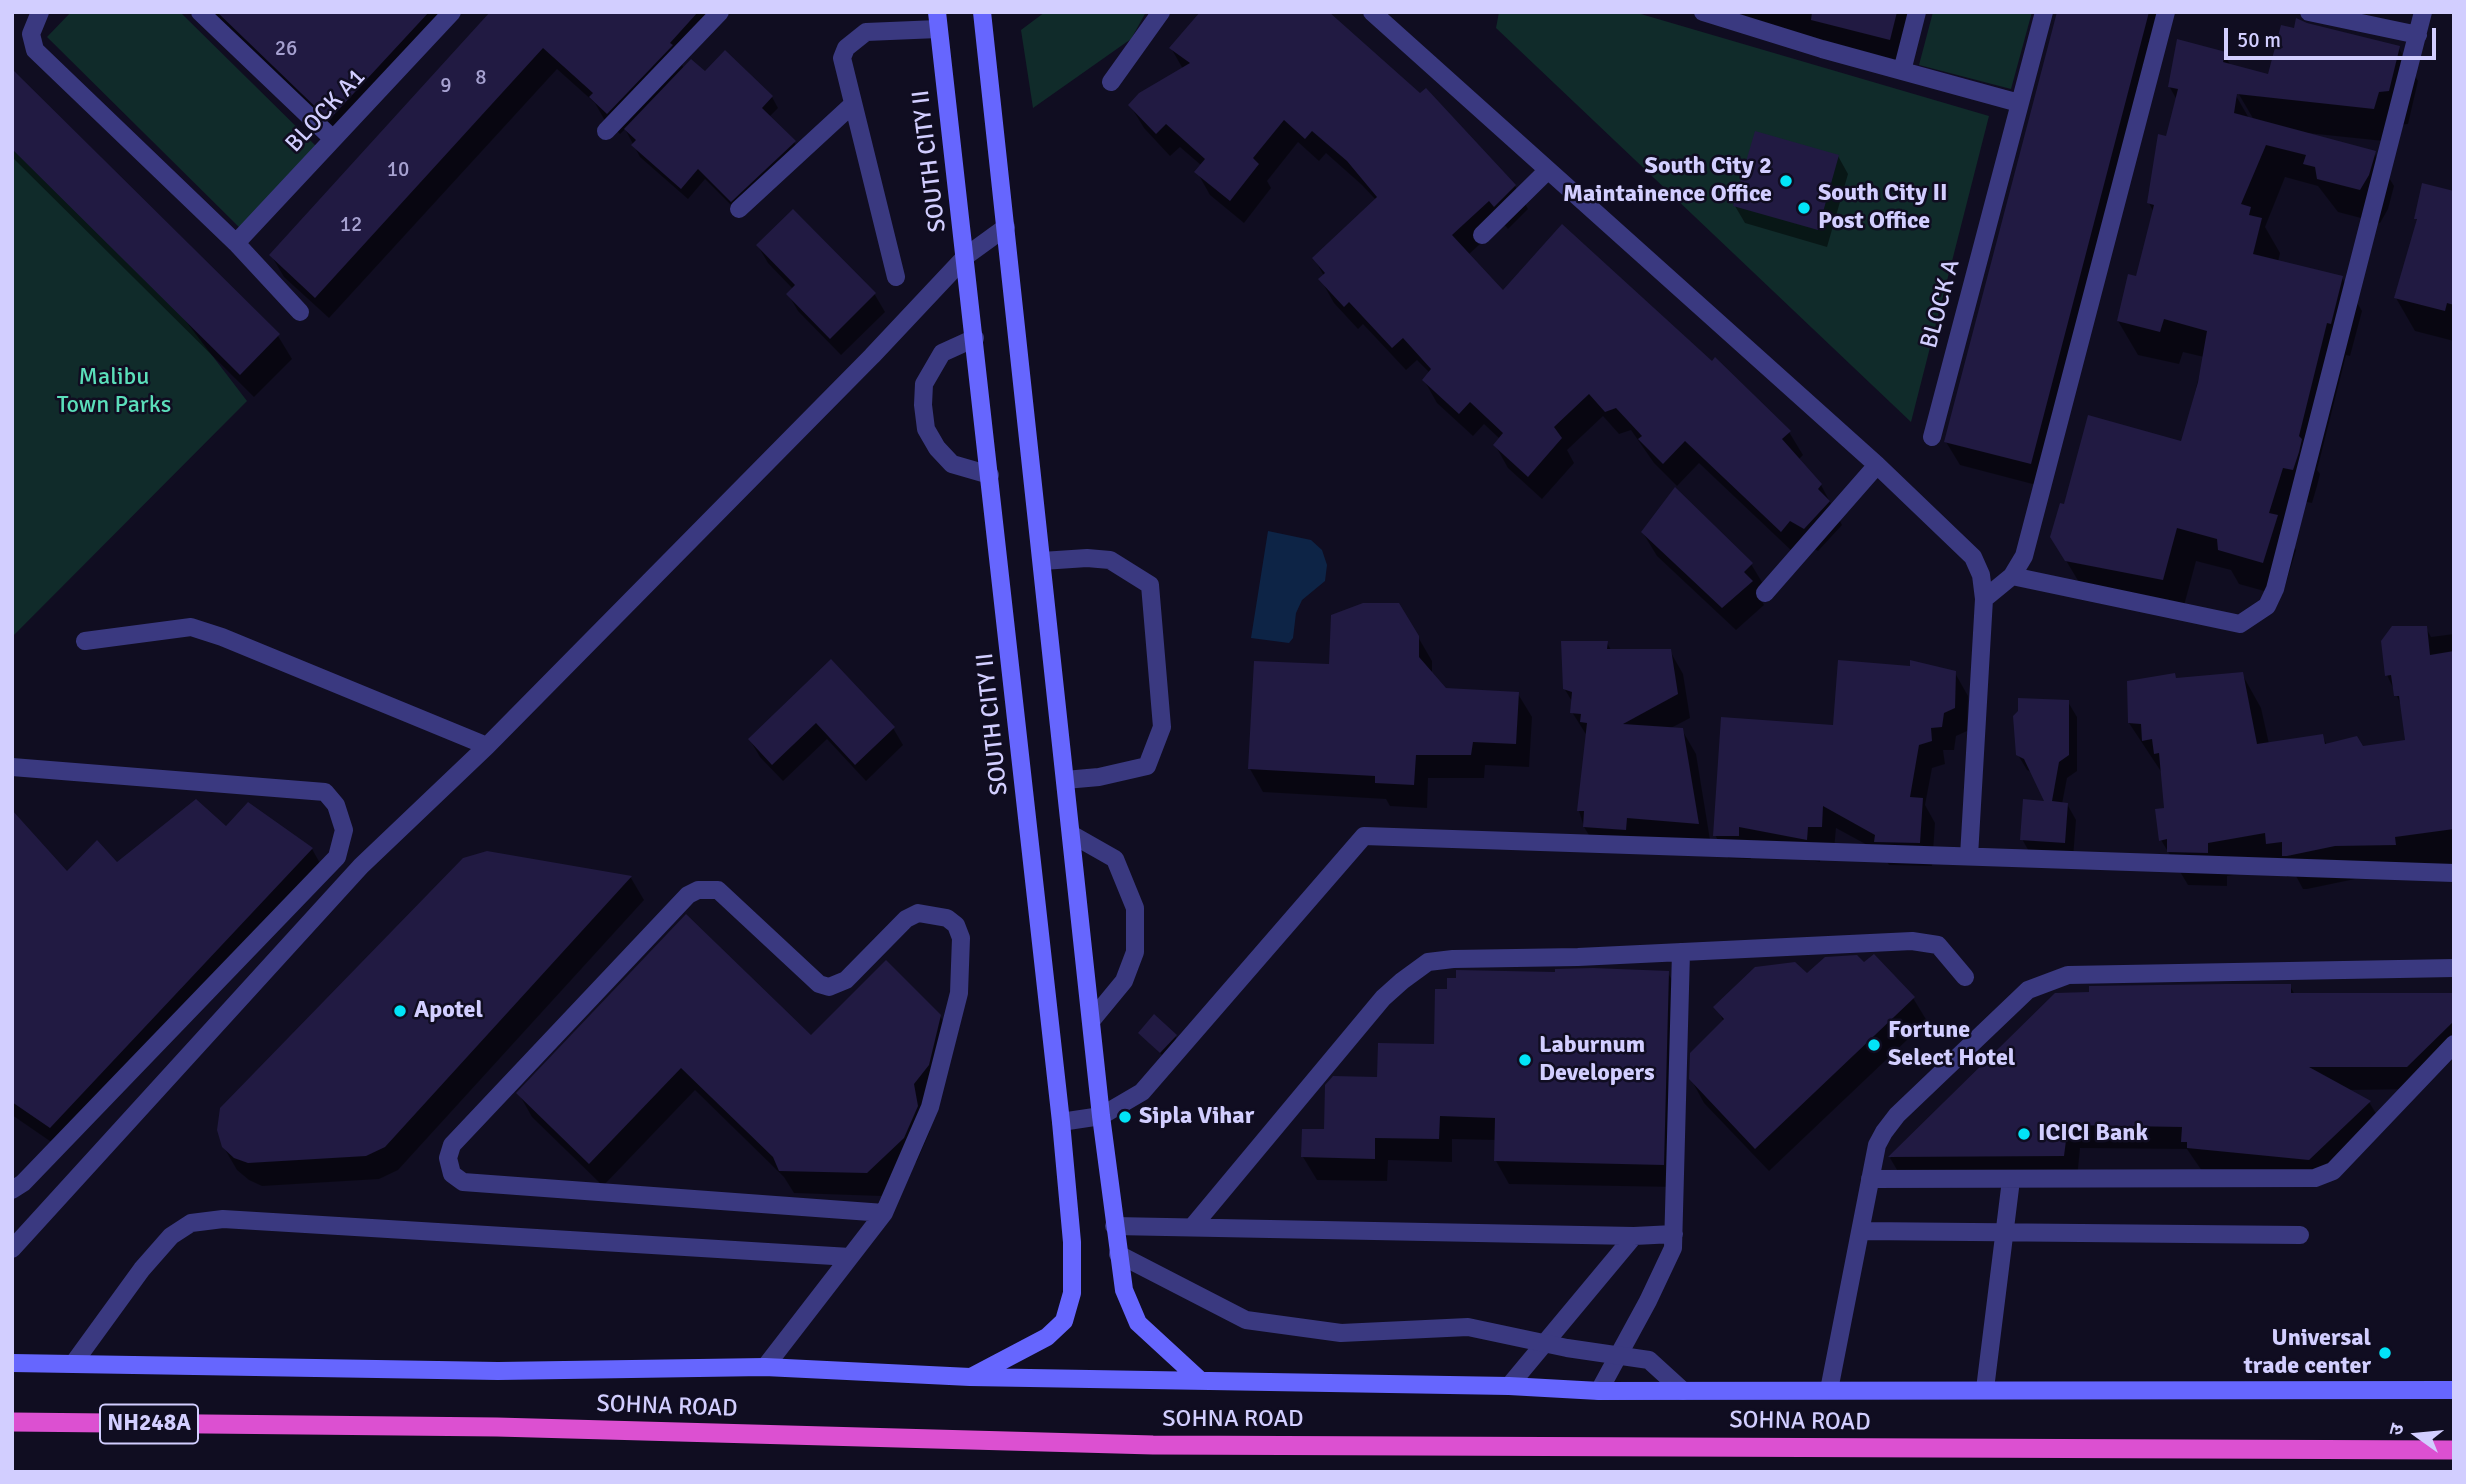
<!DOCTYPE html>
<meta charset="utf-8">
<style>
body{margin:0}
#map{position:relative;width:2466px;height:1484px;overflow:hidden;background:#100d21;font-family:Signika,"Noto Sans Devanagari",sans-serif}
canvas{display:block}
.frame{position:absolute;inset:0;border:14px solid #d2ceff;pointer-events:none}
.north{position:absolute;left:2382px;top:1400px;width:70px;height:70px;-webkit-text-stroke:5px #100d21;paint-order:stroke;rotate:285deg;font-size:19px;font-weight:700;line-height:28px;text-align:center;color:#d2ceff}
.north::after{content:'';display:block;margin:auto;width:24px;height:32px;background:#d2ceff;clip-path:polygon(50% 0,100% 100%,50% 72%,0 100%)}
.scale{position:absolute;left:2224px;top:28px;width:212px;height:32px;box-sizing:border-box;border:4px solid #d2ceff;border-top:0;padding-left:9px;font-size:21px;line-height:24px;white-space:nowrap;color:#d2ceff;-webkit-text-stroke:5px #100d21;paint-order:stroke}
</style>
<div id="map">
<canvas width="2466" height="1484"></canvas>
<div class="frame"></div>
<div class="north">उ</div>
<div class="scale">50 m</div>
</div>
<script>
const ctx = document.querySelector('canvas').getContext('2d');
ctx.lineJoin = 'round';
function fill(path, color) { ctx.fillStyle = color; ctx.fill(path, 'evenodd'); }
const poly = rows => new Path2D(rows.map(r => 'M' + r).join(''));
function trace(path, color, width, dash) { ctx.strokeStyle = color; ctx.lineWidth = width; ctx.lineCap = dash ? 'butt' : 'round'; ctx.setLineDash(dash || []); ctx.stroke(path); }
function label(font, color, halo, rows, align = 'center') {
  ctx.font = font + ' Signika,sans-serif'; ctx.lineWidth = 5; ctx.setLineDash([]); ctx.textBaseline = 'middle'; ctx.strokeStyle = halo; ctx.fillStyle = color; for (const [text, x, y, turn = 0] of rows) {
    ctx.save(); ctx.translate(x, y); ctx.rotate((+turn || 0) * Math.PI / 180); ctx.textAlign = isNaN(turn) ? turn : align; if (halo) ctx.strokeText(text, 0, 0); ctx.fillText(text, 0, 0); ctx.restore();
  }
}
const green = poly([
 [71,12,180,12,319,149,243,231,47,37],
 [1045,12,1146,12,1131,39,1033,108,1021,30],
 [1499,12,1634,12,1989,116,1911,422,1496,28],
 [1933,12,2032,12,2011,89,1919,65],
 [12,94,247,401,12,637]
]);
const water = poly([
 [1268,531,1311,540,1322,550,1327,565,1325,581,1302,600,1296,613,1293,638,1289,643,1251,638]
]);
const shadow = poly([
 [210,12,446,12,343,141],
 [493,12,731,12,682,65,684,68,772,97,778,108,769,117,794,142,801,154,738,212,705,179,688,199,640,157,625,129,620,134,604,119,595,103,557,69,329,318,284,277,271,255],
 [1710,12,1916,12,1903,63],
 [2058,12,2167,12,2044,487,1960,465,1946,442],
 [2306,25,2398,47,2418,81,2408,124,2398,125,2393,142,2307,133,2374,153,2394,186,2388,209,2380,223,2338,212,2318,186,2285,177,2265,227,2280,253,2278,262,2342,278,2362,311,2350,356,2346,355,2317,470,2320,474,2317,486,2312,503,2301,501,2290,539,2296,550,2282,596,2239,584,2231,570,2196,561,2182,613,2086,594,2052,537,2182,443,2204,357,2183,352,2179,364,2138,355,2118,321,2138,278,2154,213,2149,203,2177,100,2169,86,2224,54,2231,66,2269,76,2295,30],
 [2234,86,2254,120,2250,120,2231,87],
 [1171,48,1420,95,1425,90,1515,186,1528,209,1508,229,1503,223,1468,255,1503,292,1789,432,1803,455,1798,460,1821,485,1842,525,1818,551,1804,543,1795,554,1699,463,1677,486,1654,463,1631,430,1619,434,1603,416,1567,450,1574,463,1542,499,1508,468,1495,445,1500,439,1484,424,1473,436,1437,403,1424,380,1430,373,1417,360,1406,370,1363,324,1358,329,1334,303,1321,280,1324,276,1314,258,1376,200,1362,185,1326,153,1319,161,1298,142,1267,181,1271,188,1244,223,1210,195,1197,172,1202,166,1180,147,1170,156,1144,128,1130,105,1183,69],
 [12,71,278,336,292,359,254,397,12,157],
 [1838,156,1848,174,1827,247,1745,223,1735,206],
 [2454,193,2454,341,2415,331,2396,298,2418,222,2416,218],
 [793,211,875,295,885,312,841,355,798,311,788,294,793,289,768,263,758,246],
 [1643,533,1751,564,1765,587,1758,594,1764,605,1736,630,1657,556],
 [2426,628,2431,637,2454,634,2454,869,2414,878,2355,879,2307,889,2303,889,2296,876,2287,877,2281,867,2227,876,2227,886,2188,885,2161,840,2166,810,2162,773,2129,723,2174,675,2177,680,2242,674,2261,708,2269,744,2322,736,2327,745,2362,748,2407,742,2402,707,2387,675],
 [1418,637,1432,661,1432,674,1445,690,1518,694,1532,717,1529,767,1485,765,1484,778,1428,778,1427,808,1390,806,1386,799,1263,792,1250,769,1331,666],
 [1607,643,1611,650,1670,651,1683,674,1690,718,1669,729,1682,730,1696,754,1711,846,1598,850,1584,827,1579,811,1587,736,1572,712,1573,703,1564,688],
 [831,662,893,728,903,745,866,781,827,739,783,781,760,757,750,740],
 [1955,673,1968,696,1967,731,1956,736,1954,750,1943,750,1945,764,1932,768,1925,805,1935,823,1932,866,1889,865,1882,853,1836,828,1834,850,1821,849,1820,862,1752,849,1751,859,1728,858,1715,835,1834,727],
 [2068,702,2077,717,2077,771,2067,778,2062,804,2067,804,2076,820,2073,858,2031,855,2022,839,2047,803,2033,773,2027,770,2018,755],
 [12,813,67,873,116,864,226,829,312,849,325,872,63,1150,12,1115],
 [487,853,631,878,644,900,398,1170,379,1179,262,1186,249,1180,237,1170,223,1146],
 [1668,973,1681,996,1676,1187,1509,1184,1496,1161,1496,1140,1452,1139,1452,1162,1388,1160,1387,1181,1317,1180,1303,1157,1379,1079,1435,1046],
 [1806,976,1913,998,1927,1021,1769,1171,1704,1103,1691,1079,1724,1022,1716,1007],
 [2290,986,2295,995,2454,995,2454,1057,2420,1089,2347,1090,2369,1102,2383,1125,2322,1182,2202,1171,2187,1149,2080,1148,2077,1179,1903,1180,1890,1158,2056,994],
 [940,1016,954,1039,926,1108,930,1131,917,1161,881,1196,794,1193,784,1177,695,1090,603,1186,532,1117,519,1094],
 [1140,1033,1175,1036,1178,1041,1164,1057]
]);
const building = poly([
 [217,12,429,12,329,120],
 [490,12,698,12,670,43,673,45,607,114,589,97,593,93,543,48,315,298,269,255],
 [1200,12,1329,12,1420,93,1426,88,1516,185,1494,207,1489,201,1452,235,1503,290,1562,224,1712,361,1715,357,1791,431,1782,439,1822,484,1818,489,1830,501,1804,529,1790,521,1781,532,1685,441,1663,464,1638,439,1642,436,1616,408,1605,412,1589,394,1554,427,1562,438,1528,477,1493,445,1503,433,1470,402,1459,414,1422,380,1431,369,1403,338,1392,348,1349,302,1344,307,1318,279,1325,273,1312,258,1377,197,1347,161,1312,131,1305,139,1284,120,1253,158,1259,164,1230,201,1194,172,1205,159,1166,124,1156,134,1128,105,1139,93,1190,63,1169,48],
 [1812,12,1897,12,1890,40,1811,20],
 [2057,12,2149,12,2031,464,1944,442],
 [2296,18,2307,23,2400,46,2389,91,2379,92,2374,109,2237,94,2234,113,2376,151,2369,175,2360,190,2317,179,2315,167,2303,164,2306,155,2266,145,2241,204,2251,207,2249,215,2262,218,2253,254,2343,276,2331,324,2327,323,2299,436,2302,439,2299,452,2293,470,2283,468,2269,513,2278,515,2263,563,2218,550,2217,539,2177,528,2163,580,2065,561,2050,537,2060,503,2064,504,2088,415,2181,441,2198,382,2207,331,2164,319,2160,332,2117,321,2128,274,2136,276,2154,205,2147,203,2158,134,2166,136,2178,89,2168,87,2177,39,2226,52,2223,62,2268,74,2281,25,2294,28],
 [725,50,773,96,762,108,796,141,731,202,698,169,681,189,631,145,636,140,624,129,691,59,705,71],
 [12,69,280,334,240,375,12,149],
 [1755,131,1839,155,1818,230,1733,206],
 [2422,183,2454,191,2454,305,2447,303,2445,311,2394,298,2417,219,2414,219],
 [793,209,876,293,830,339,786,294,795,285,756,245],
 [1675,487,1753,563,1744,572,1753,581,1722,608,1641,532],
 [1363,603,1399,603,1419,636,1419,657,1446,688,1519,692,1516,744,1473,742,1471,755,1416,755,1414,785,1375,783,1375,776,1248,769,1254,661,1329,664,1331,615],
 [2392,626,2427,626,2430,655,2454,651,2454,829,2395,837,2396,845,2335,846,2287,856,2282,856,2282,842,2266,844,2265,833,2208,843,2208,853,2167,852,2167,839,2159,841,2155,809,2164,808,2159,753,2154,754,2152,739,2142,741,2141,724,2128,723,2127,681,2175,673,2176,678,2243,672,2257,744,2323,734,2325,744,2357,736,2363,746,2405,740,2399,696,2394,696,2391,675,2385,676,2381,641],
 [1561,641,1608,641,1607,649,1671,649,1678,694,1623,724,1683,728,1699,824,1627,818,1626,830,1583,827,1584,811,1577,811,1587,723,1580,722,1581,714,1570,713,1572,692,1563,689],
 [831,659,895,727,855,765,816,723,772,765,748,739],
 [1838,660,1910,666,1910,660,1956,671,1955,708,1944,713,1942,727,1931,728,1932,741,1919,745,1910,797,1923,798,1920,843,1874,842,1875,835,1823,806,1822,827,1808,827,1807,840,1739,827,1739,836,1713,836,1721,717,1833,725],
 [2018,698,2069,700,2069,755,2059,762,2052,801,2068,803,2065,843,2020,840,2023,799,2044,801,2024,759,2016,755,2013,716,2018,711],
 [196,799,226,826,248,802,313,848,50,1128,12,1102,12,810,67,871,97,840,117,862],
 [487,851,632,876,385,1147,366,1156,248,1163,234,1158,222,1147,217,1130,220,1108,463,858],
 [686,914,811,1035,886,960,941,1015,929,1065,914,1084,918,1106,904,1138,867,1173,779,1171,773,1157,681,1068,589,1164,516,1093],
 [1874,954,1915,997,1755,1149,1689,1079,1690,1053,1724,1019,1713,1007,1755,967,1795,962,1807,973,1825,957,1857,955,1864,962],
 [1593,968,1669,971,1664,1165,1494,1161,1495,1118,1440,1116,1439,1139,1375,1138,1375,1159,1301,1157,1302,1129,1324,1129,1325,1085,1333,1076,1377,1077,1378,1043,1434,1044,1435,989,1447,989,1447,978,1456,978,1456,970,1555,972,1555,969],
 [2224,984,2291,984,2291,993,2454,993,2454,1021,2407,1067,2309,1067,2371,1101,2309,1160,2187,1148,2187,1142,2181,1142,2182,1127,2068,1125,2064,1156,1888,1157,2055,993,2089,992,2089,986],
 [1154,1014,1177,1035,1160,1053,1138,1033]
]);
const service = poly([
 [739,209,853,104],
 [896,277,842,58,846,48,866,32,938,29],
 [975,338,942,353,924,384,923,405,926,429,937,448,952,464,990,475],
 [1042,561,1087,558,1110,560,1150,585,1162,727,1147,766,1099,777,1065,780],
 [12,767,325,792,336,805,344,830,337,857,23,1183,12,1190],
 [1071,834,1115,859,1135,908,1135,952,1124,981,1091,1021],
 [1870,1179,2315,1178,2333,1171,2454,1044],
 [1114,1226,1634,1236,1674,1234],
 [1193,1226,1383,998,1402,981,1428,962,1453,959,1578,957,1912,941,1938,945,1965,977],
 [1862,1231,2300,1235],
 [73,1364,142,1269,171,1236,191,1223,223,1219,850,1257],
 [765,1367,884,1213,930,1107,959,993,961,938,956,925,947,918,918,913,906,919,846,980,829,987,819,984,718,890,698,890,688,895,452,1145,448,1158,452,1174,463,1182,884,1213],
 [1509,1386,1634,1236],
 [1985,1389,2011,1180],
 [1829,1390,1877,1145,1884,1132,1897,1115,2028,990,2068,975,2454,968],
 [1599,1391,1648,1301,1673,1248,1681,952]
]);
const minor = poly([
 [40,12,31,34,35,50,236,243,300,312],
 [200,12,333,139],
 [1372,12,1877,465,1973,557,1981,575,1984,599,1969,856],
 [1703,12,1822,49,2019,103],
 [2309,12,2418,35],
 [1902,71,1917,12],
 [1111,82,1161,12],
 [606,131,720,12],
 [1482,235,1548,170],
 [236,243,452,12],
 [1932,437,2044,12],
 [2012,576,2240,624,2267,606,2275,589,2423,12],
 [1765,593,1877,465],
 [1984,599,2012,576,2024,556,2166,12],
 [85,641,191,627,222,637,487,746],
 [1061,1122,1101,1116,1142,1092,1364,836,2454,873],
 [12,1249,361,866,487,746,872,356,966,256,1006,227],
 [1118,1254,1246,1320,1341,1333,1468,1327,1567,1348,1649,1360,1683,1391]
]);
const secondary = poly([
 [937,12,1061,1122,1072,1242,1072,1293,1064,1321,1047,1337,973,1376],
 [982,12,1101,1116,1124,1290,1138,1323,1201,1381],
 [12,1363,498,1371,765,1367,970,1377,1509,1386,1599,1391,2454,1390]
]);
const trunk = poly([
 [12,1422,497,1427,1153,1445,2454,1450]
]);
const markers = [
 [1786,181,7,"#02e4f7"],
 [1804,208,7,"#02e4f7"],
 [400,1011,7,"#02e4f7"],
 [1874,1045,7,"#02e4f7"],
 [1525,1060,7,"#02e4f7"],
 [1125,1117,7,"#02e4f7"],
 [2024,1134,7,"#02e4f7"],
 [2385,1353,7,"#02e4f7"]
];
const numberNames = [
 ["26",286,49],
 ["8",481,78],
 ["9",446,86],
 ["10",398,170],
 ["12",351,225]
];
const shields = [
 [149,1424,98]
];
const shieldNames = [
 ["NH248A",149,1424]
];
const streetNames = [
 ["BLOCK A1",326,111,-47],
 ["SOUTH CITY II",930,161,-97],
 ["BLOCK A",1941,304,-75],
 ["SOUTH CITY II",993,724,-96],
 ["SOHNA ROAD",667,1407,2],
 ["SOHNA ROAD",1233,1420],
 ["SOHNA ROAD",1800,1422,1]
];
const poiNames = [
 ["South City 2",1772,167,"right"],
 ["Maintainence Office",1772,195,"right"],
 ["South City II",1818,194],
 ["Post Office",1818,222],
 ["Apotel",414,1011],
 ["Fortune",1888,1031],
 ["Select Hotel",1888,1059],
 ["Laburnum",1539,1046],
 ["Developers",1539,1074],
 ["Sipla Vihar",1139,1117],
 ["ICICI Bank",2038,1134],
 ["Universal",2371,1339,"right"],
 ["trade center",2371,1367,"right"]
];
const parkNames = [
 ["Malibu",114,378],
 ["Town Parks",114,406]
];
fill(green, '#102b2a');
fill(water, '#0d2446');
fill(shadow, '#0007');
fill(building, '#211a42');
trace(service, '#3a3980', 18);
trace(minor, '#3a3980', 18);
trace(secondary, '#6666fe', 18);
trace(trunk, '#dc50d1', 19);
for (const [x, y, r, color] of markers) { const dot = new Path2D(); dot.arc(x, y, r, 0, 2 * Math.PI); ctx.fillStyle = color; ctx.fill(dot); trace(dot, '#100d21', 2.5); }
label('21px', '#a6a1d0', null, numberNames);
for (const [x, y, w] of shields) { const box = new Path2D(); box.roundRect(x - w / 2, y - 19.5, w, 39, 5); ctx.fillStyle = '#100d21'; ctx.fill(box); trace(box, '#d2ceff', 2); }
label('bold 23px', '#d2ceff', null, shieldNames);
label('24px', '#d2ceff', '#100d21', streetNames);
label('bold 24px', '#d2ceff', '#100d21', poiNames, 'left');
label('24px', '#5bdeba', '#100d21', parkNames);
</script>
